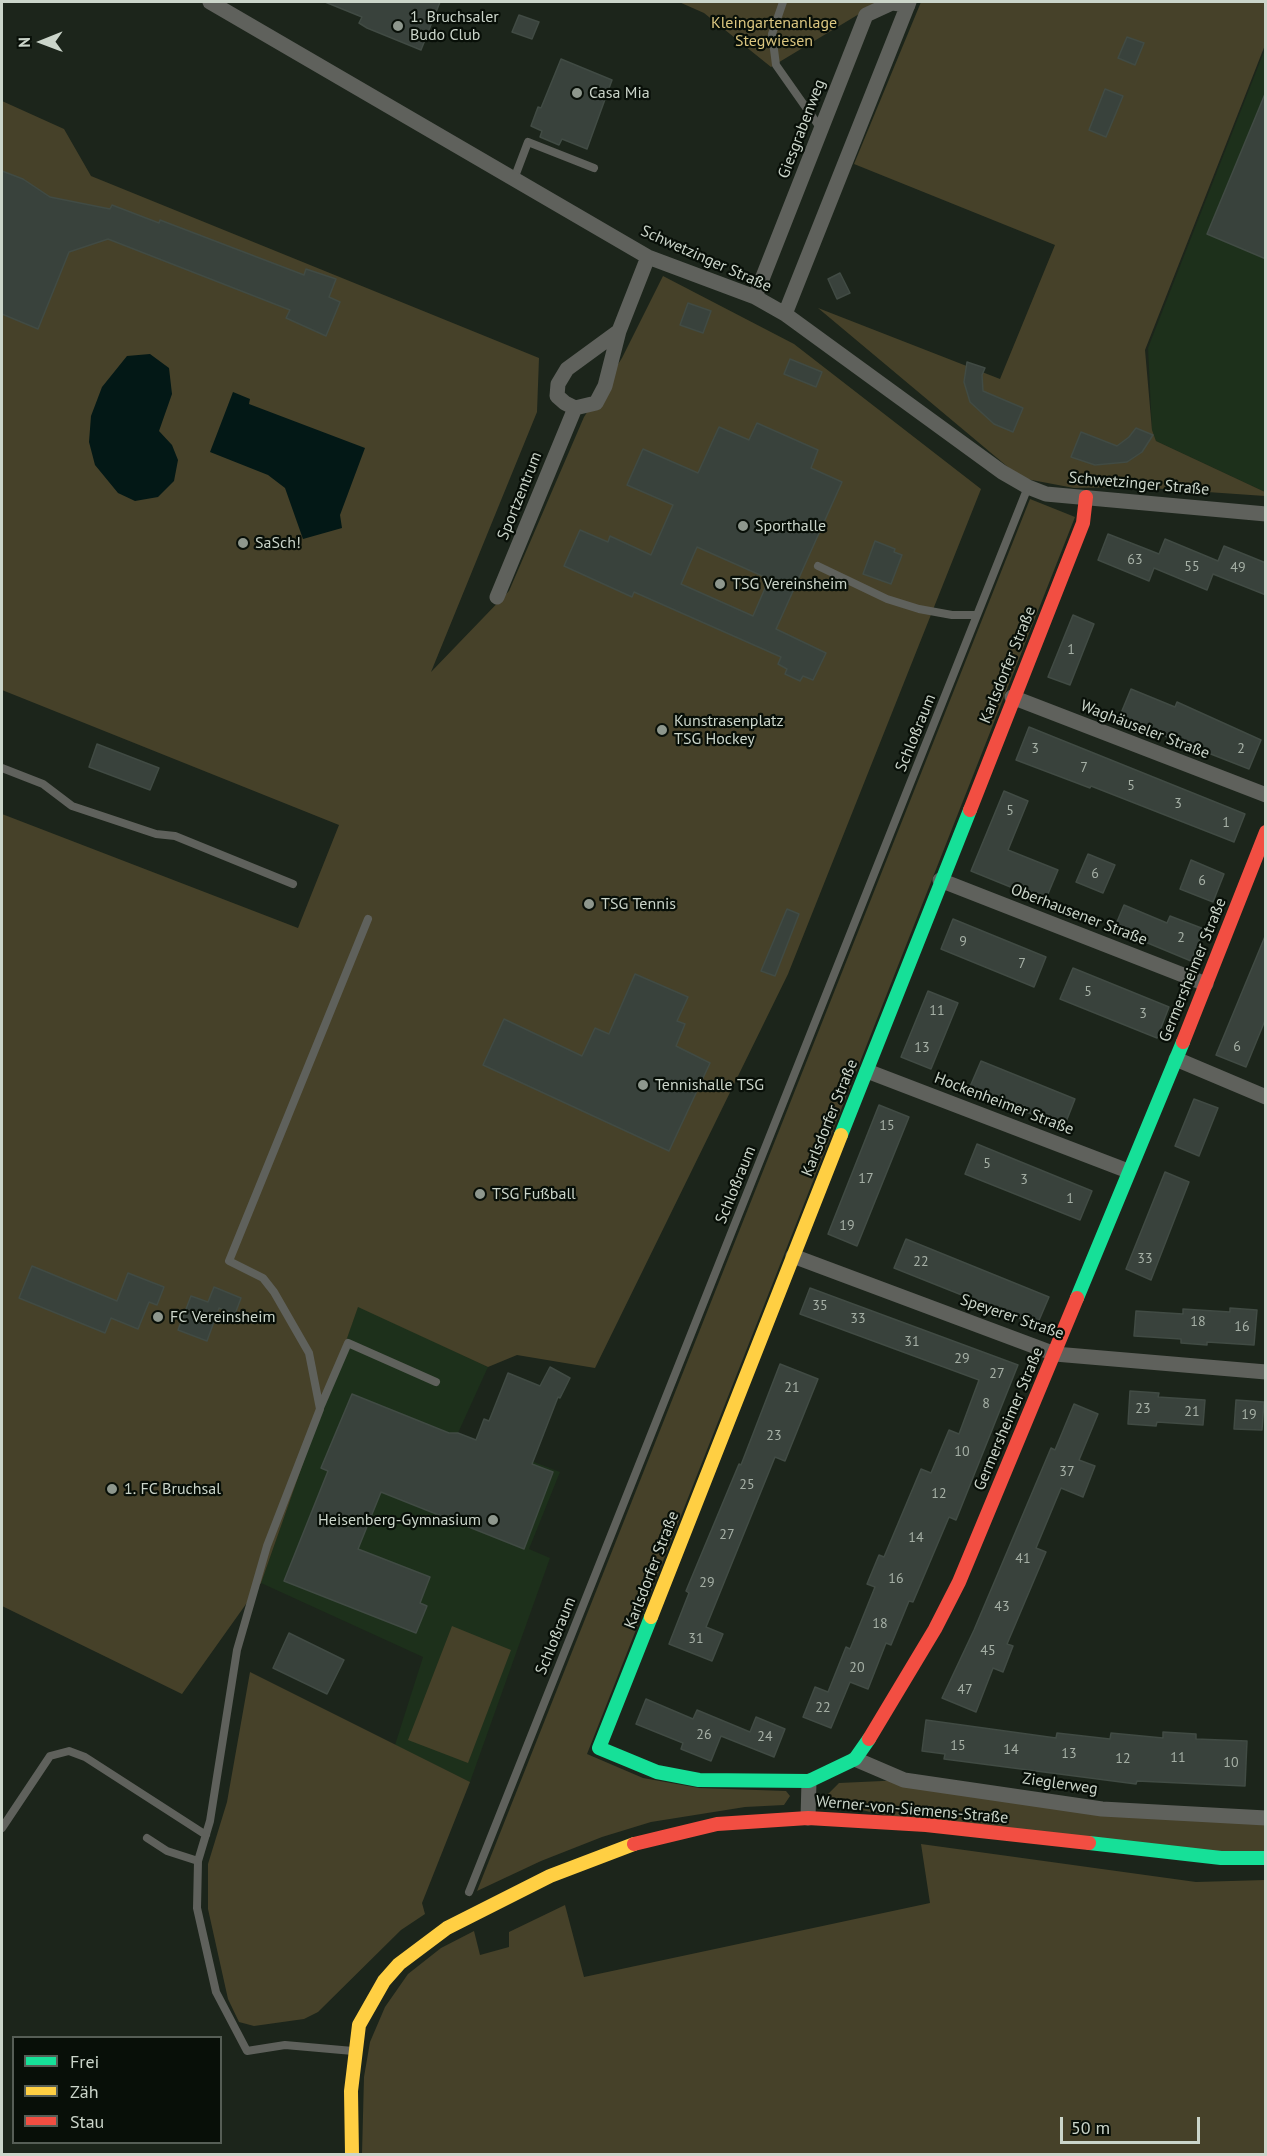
<!DOCTYPE html>
<meta charset="utf-8">
<style>
body{margin:0}
#map{position:relative;width:1267px;height:2156px;overflow:hidden;background:#1c251b;font-family:"PT Sans",sans-serif}
canvas{display:block}
.frame{position:absolute;inset:0;border:3px solid #cbd5ca;pointer-events:none}
.legend{position:absolute;left:12px;top:2036px;width:210px;height:108px;box-sizing:border-box;background:#080f08;border:2px solid #565e56;margin:0;padding:8px 10px;list-style:none;font-size:18px;color:#cbd5ca}
.legend li{display:flex;align-items:center;gap:12px;height:30px}
.legend b{width:30px;border:2px solid #565e56}
.north{position:absolute;left:12px;top:12px;width:60px;height:60px;-webkit-text-stroke:4px #080f08;paint-order:stroke;rotate:269deg;font-size:16px;font-weight:700;line-height:24px;text-align:center;color:#cbd5ca}
.north::after{content:'';display:block;margin:auto;width:21px;height:27px;background:#cbd5ca;clip-path:polygon(50% 0,100% 100%,50% 72%,0 100%)}
.scale{position:absolute;left:1060px;top:2117px;width:140px;height:27px;box-sizing:border-box;border:3px solid #cbd5ca;border-top:0;padding-left:8px;font-size:18px;line-height:21px;white-space:nowrap;color:#cbd5ca;-webkit-text-stroke:4px #080f08;paint-order:stroke}
</style>
<div id="map">
<canvas width="1267" height="2156"></canvas>
<div class="frame"></div>
<ul class="legend">
<li><b style="height:8px;background:#16e098"></b>Frei</li>
<li><b style="height:8px;background:#ffcf43"></b>Zäh</li>
<li><b style="height:8px;background:#f24e42"></b>Stau</li>
</ul>
<div class="north">N</div>
<div class="scale">50 m</div>
</div>
<script>
const ctx = document.querySelector('canvas').getContext('2d');
ctx.lineJoin = 'round';
function fill(path, color) { ctx.fillStyle = color; ctx.fill(path, 'evenodd'); }
const poly = rows => new Path2D(rows.map(r => 'M' + r).join(''));
function trace(path, color, width, dash) { ctx.strokeStyle = color; ctx.lineWidth = width; ctx.lineCap = dash ? 'butt' : 'round'; ctx.setLineDash(dash || []); ctx.stroke(path); }
function label(font, color, halo, rows, align = 'center') {
  ctx.font = font + ' "PT Sans",sans-serif'; ctx.lineWidth = 4.5; ctx.setLineDash([]); ctx.textBaseline = 'middle'; ctx.strokeStyle = halo; ctx.fillStyle = color; for (const [text, x, y, turn = 0] of rows) {
    ctx.save(); ctx.translate(x, y); ctx.rotate((+turn || 0) * Math.PI / 180); ctx.textAlign = isNaN(turn) ? turn : align; if (halo) ctx.strokeText(text, 0, 0); ctx.fillText(text, 0, 0); ctx.restore();
  }
}
const built = poly([
 [1265,49,1265,492,1156,441,1152,431,1148,348],
 [358,1306,488,1367,458,1433,560,1472,529,1549,550,1558,470,1782,395,1745,423,1657,261,1583]
]);
const green = poly([
 [679,2,879,2,771,67,704,13],
 [921,2,1265,2,1265,45,1145,350,1152,430,1156,441,1265,492,1265,496,1135,487,1074,488,1021,478,818,308,1000,379,1055,245,854,164],
 [2,101,64,129,91,176,539,358,537,412,431,672,509,591,584,417,622,358,663,276,794,344,981,489,788,974,595,1368,517,1355,488,1367,358,1307,261,1583,182,1694,2,1606,2,814,298,928,339,825,2,690],
 [1030,499,1075,517,587,1754,643,1778,699,1788,786,1791,790,1796,784,1805,745,1807,651,1822,602,1837,541,1861,477,1891],
 [452,1626,511,1650,468,1763,408,1740],
 [250,1672,470,1782,422,1903,425,1914,401,1930,318,2012,304,2019,254,2026,239,2022,228,1999,208,1909,208,1864,227,1802],
 [904,1780,1102,1809,1265,1818,1265,1858,926,1825,832,1803,828,1794,839,1783],
 [921,1844,1196,1882,1265,1880,1265,2154,362,2154,364,2077,370,2042,385,2007,408,1974,441,1948,474,1931,480,1955,509,1947,509,1932,565,1905,584,1977,930,1903]
]);
const water = poly([
 [150,354,169,368,172,394,159,431,172,445,178,460,174,481,158,497,135,501,118,493,95,465,89,442,91,416,102,387,127,356],
 [233,392,250,399,249,404,365,448,340,515,342,528,303,539,285,488,268,475,210,452]
]);
const building = poly([
 [325,2,440,2,421,50,367,28,359,23,362,17,325,2],
 [519,15,539,22,532,39,512,32,519,15],
 [1127,37,1144,43,1135,65,1118,58,1127,37],
 [561,59,612,80,587,149,562,139,559,145,540,137,542,131,531,126,538,107,541,108,561,59],
 [1105,89,1123,96,1106,137,1089,130,1105,89],
 [1265,94,1266,94,1266,259,1207,234,1265,94],
 [2,171,23,179,50,197,110,209,112,205,159,223,160,220,304,275,306,269,336,279,329,297,340,302,326,336,286,318,290,310,108,239,69,252,38,329,2,314,2,171],
 [840,273,850,293,837,299,828,279,840,273],
 [688,303,711,311,703,333,680,325,688,303],
 [790,359,822,372,816,387,784,374,790,359],
 [967,362,985,368,982,375,983,391,1023,408,1013,432,994,424,970,402,964,382,967,362],
 [757,423,818,450,811,468,842,482,776,629,826,653,813,680,803,676,800,681,785,674,787,669,778,664,781,657,634,592,632,597,564,566,580,530,608,542,610,536,651,555,673,505,627,485,643,449,698,473,719,427,749,440,757,423],
 [697,547,769,579,753,616,681,584,697,547],
 [1136,428,1153,435,1142,452,1127,462,1095,465,1071,457,1081,432,1117,446,1129,437,1136,428],
 [1108,534,1159,554,1165,539,1218,561,1224,546,1266,563,1266,595,1213,574,1207,590,1154,568,1149,581,1098,560,1108,534],
 [875,541,895,549,894,552,902,555,891,584,863,574,875,541],
 [1073,615,1094,624,1070,685,1048,677,1073,615],
 [1131,689,1175,707,1177,702,1261,740,1249,769,1119,718,1131,689],
 [1029,727,1245,814,1234,842,1091,786,1090,788,1016,760,1029,727],
 [97,744,159,768,150,790,89,767,97,744],
 [1004,791,1028,801,1008,850,1058,870,1045,901,971,871,1004,791],
 [1088,854,1115,865,1103,893,1076,882,1088,854],
 [1191,860,1224,874,1213,902,1180,889,1191,860],
 [1124,905,1167,923,1170,916,1204,929,1191,961,1114,929,1124,905],
 [787,909,799,914,775,976,761,971,787,909],
 [953,919,1046,957,1034,987,941,949,953,919],
 [1266,934,1266,1018,1246,1067,1216,1055,1266,934],
 [1073,968,1169,1007,1157,1038,1060,999,1073,968],
 [635,974,688,997,677,1021,685,1024,676,1046,710,1063,669,1151,483,1065,504,1019,582,1056,595,1028,609,1034,635,974],
 [928,991,958,1003,931,1069,901,1057,928,991],
 [981,1061,1075,1099,1064,1127,969,1089,981,1061],
 [1194,1099,1218,1108,1199,1156,1175,1146,1194,1099],
 [879,1105,909,1117,857,1246,828,1234,879,1105],
 [977,1144,1092,1191,1080,1220,965,1174,977,1144],
 [1165,1172,1189,1182,1151,1280,1126,1269,1165,1172],
 [906,1239,1049,1297,1037,1325,894,1268,906,1239],
 [32,1266,117,1301,128,1273,164,1287,157,1305,149,1302,138,1329,111,1318,105,1333,19,1298,32,1266],
 [214,1287,241,1298,235,1314,219,1308,207,1341,178,1330,191,1296,208,1302,214,1287],
 [810,1288,1018,1365,956,1520,949,1517,913,1602,909,1601,891,1645,886,1643,868,1689,850,1682,831,1728,803,1717,815,1687,828,1692,846,1647,850,1649,875,1587,867,1584,879,1555,884,1557,921,1469,931,1473,949,1430,959,1434,979,1380,800,1314,810,1288],
 [1230,1308,1257,1310,1254,1345,1207,1342,1207,1345,1181,1343,1181,1339,1134,1336,1136,1311,1183,1314,1183,1309,1230,1312,1230,1308],
 [780,1364,818,1379,785,1461,775,1457,706,1627,723,1634,712,1661,669,1644,689,1593,686,1591,739,1464,741,1465,780,1364],
 [550,1367,570,1378,560,1398,558,1397,532,1464,553,1472,524,1549,381,1492,358,1549,430,1577,420,1603,427,1606,416,1633,284,1581,328,1471,321,1468,352,1394,449,1433,458,1433,476,1440,484,1419,489,1421,508,1373,540,1386,550,1367],
 [1130,1391,1159,1393,1158,1397,1205,1400,1203,1425,1157,1422,1156,1426,1128,1424,1130,1391],
 [1236,1400,1264,1402,1262,1430,1234,1429,1236,1400],
 [1074,1404,1098,1414,1079,1460,1095,1466,1083,1497,1061,1488,1036,1548,1046,1552,1007,1644,1013,1646,1003,1672,993,1668,976,1712,942,1698,974,1630,1051,1448,1055,1450,1074,1404],
 [289,1633,344,1660,327,1694,273,1668,289,1633],
 [646,1699,693,1719,697,1710,750,1732,756,1717,785,1729,774,1757,721,1736,711,1761,681,1749,683,1743,636,1724,646,1699],
 [926,1720,1056,1738,1057,1733,1110,1739,1111,1733,1163,1738,1163,1732,1196,1734,1196,1739,1247,1741,1245,1786,1137,1781,1136,1784,944,1759,945,1754,922,1751,926,1720]
]);
const lane = poly([
 [783,2,772,34,776,65,821,129],
 [514,179,528,142,594,168],
 [818,566,887,599,919,609,952,615,977,615],
 [2,768,43,784,72,806,156,834,175,836,293,884],
 [320,1408,348,1343,436,1382],
 [2,1828,50,1756,69,1751,85,1757,206,1835],
 [147,1838,167,1851,198,1861],
 [469,1892,1028,487],
 [353,2051,285,2045,247,2051,216,1992,197,1908,198,1861,210,1821,237,1650,267,1546,320,1409,309,1353,274,1292,263,1278,229,1261,368,919]
]);
const street = poly([
 [210,2,648,257,755,297,785,314,1002,472,1028,487,1046,494,1266,514],
 [755,297,866,15,892,3,908,5],
 [785,314,909,2],
 [619,331,567,369,558,384,557,396,565,403,575,408,596,403,605,386,619,331,648,257],
 [497,597,575,408],
 [1012,697,1266,795],
 [940,880,1206,984],
 [1176,1059,1266,1097],
 [867,1071,1128,1171],
 [793,1256,1055,1354,1266,1372],
 [855,1759,904,1780,1102,1809,1266,1818],
 [808,1818,809,1781]
]);
const fast = poly([
 [841,1135,970,810],
 [1077,1298,1183,1042],
 [651,1617,599,1748,657,1772,699,1780,809,1781,855,1759,869,1739],
 [1089,1843,1221,1858,1266,1858]
]);
const slow = poly([
 [651,1617,841,1135],
 [352,2154,351,2091,359,2025,384,1981,399,1964,447,1928,550,1876,634,1844]
]);
const jam = poly([
 [970,810,1083,523,1086,497],
 [1183,1042,1266,832],
 [869,1739,935,1629,959,1582,1077,1298],
 [634,1844,717,1824,808,1818,926,1825,1089,1843]
]);
const markers = [
 [398,26,6,"#8e978d"],
 [577,93,6,"#8e978d"],
 [743,526,6,"#8e978d"],
 [243,543,6,"#8e978d"],
 [720,584,6,"#8e978d"],
 [662,730,6,"#8e978d"],
 [589,904,6,"#8e978d"],
 [643,1085,6,"#8e978d"],
 [480,1194,6,"#8e978d"],
 [158,1317,6,"#8e978d"],
 [112,1489,6,"#8e978d"],
 [493,1520,6,"#8e978d"]
];
const numberNames = [
 ["63",1135,560],
 ["55",1192,567],
 ["49",1238,568],
 ["1",1071,650],
 ["3",1035,749],
 ["2",1241,749],
 ["7",1084,768],
 ["5",1131,786],
 ["3",1178,804],
 ["5",1010,811],
 ["1",1226,823],
 ["6",1095,874],
 ["6",1202,881],
 ["2",1181,938],
 ["9",963,942],
 ["7",1022,964],
 ["5",1088,992],
 ["11",937,1011],
 ["3",1143,1014],
 ["6",1237,1047],
 ["13",922,1048],
 ["15",887,1126],
 ["5",987,1164],
 ["17",866,1179],
 ["3",1024,1180],
 ["1",1070,1199],
 ["19",847,1226],
 ["33",1145,1259],
 ["22",921,1262],
 ["35",820,1306],
 ["33",858,1319],
 ["18",1198,1322],
 ["16",1242,1327],
 ["31",912,1342],
 ["29",962,1359],
 ["27",997,1374],
 ["21",792,1388],
 ["8",986,1404],
 ["23",1143,1409],
 ["21",1192,1412],
 ["19",1249,1415],
 ["23",774,1436],
 ["10",962,1452],
 ["37",1067,1472],
 ["25",747,1485],
 ["12",939,1494],
 ["27",727,1535],
 ["14",916,1538],
 ["41",1023,1559],
 ["16",896,1579],
 ["29",707,1583],
 ["43",1002,1607],
 ["18",880,1624],
 ["31",696,1639],
 ["45",988,1651],
 ["20",857,1668],
 ["47",965,1690],
 ["22",823,1708],
 ["26",704,1735],
 ["24",765,1737],
 ["15",958,1746],
 ["14",1011,1750],
 ["13",1069,1754],
 ["11",1178,1758],
 ["12",1123,1759],
 ["10",1231,1763]
];
const poiNames = [
 ["1. Bruchsaler",410,17],
 ["Budo Club",410,35],
 ["Casa Mia",589,93],
 ["Sporthalle",755,526],
 ["SaSch!",255,543],
 ["TSG Vereinsheim",732,584],
 ["Kunstrasenplatz",674,721],
 ["TSG Hockey",674,739],
 ["TSG Tennis",601,904],
 ["Tennishalle TSG",655,1085],
 ["TSG Fußball",492,1194],
 ["FC Vereinsheim",170,1317],
 ["1. FC Bruchsal",124,1489],
 ["Heisenberg-Gymnasium",481,1520,"right"]
];
const parkNames = [
 ["Kleingartenanlage",774,23],
 ["Stegwiesen",774,41]
];
const streetNames = [
 ["Giesgrabenweg",802,129,-69],
 ["Schwetzinger Straße",706,259,24],
 ["Schwetzinger Straße",1139,484,5],
 ["Sportzentrum",520,496,-68],
 ["Karlsdorfer Straße",1008,665,-68],
 ["Waghäuseler Straße",1145,730,21],
 ["Schloßraum",916,733,-68],
 ["Oberhausener Straße",1079,915,21],
 ["Germersheimer Straße",1193,970,-68],
 ["Hockenheimer Straße",1004,1104,21],
 ["Karlsdorfer Straße",830,1118,-68],
 ["Schloßraum",736,1185,-68],
 ["Speyerer Straße",1012,1317,19],
 ["Germersheimer Straße",1009,1419,-67],
 ["Karlsdorfer Straße",652,1570,-69],
 ["Schloßraum",556,1636,-68],
 ["Zieglerweg",1060,1784,8],
 ["Werner-von-Siemens-Straße",912,1810,5]
];
fill(built, '#1d301b');
fill(green, '#464129');
fill(water, '#031816');
fill(building, '#39423c');
trace(building, '#414b44', 1.5);
trace(lane, '#5f615c', 8);
trace(street, '#5f615c', 15);
trace(fast, '#16e098', 14);
trace(slow, '#ffcf43', 14);
trace(jam, '#f24e42', 14);
for (const [x, y, r, color] of markers) { const dot = new Path2D(); dot.arc(x, y, r, 0, 2 * Math.PI); ctx.fillStyle = color; ctx.fill(dot); trace(dot, '#080f08', 2); }
label('14px', '#a6b0a6', null, numberNames);
label('16px', '#cbd5ca', '#080f08', poiNames, 'left');
label('16px', '#dbc680', '#080f08', parkNames);
label('16px', '#cbd5ca', '#080f08', streetNames);
</script>
